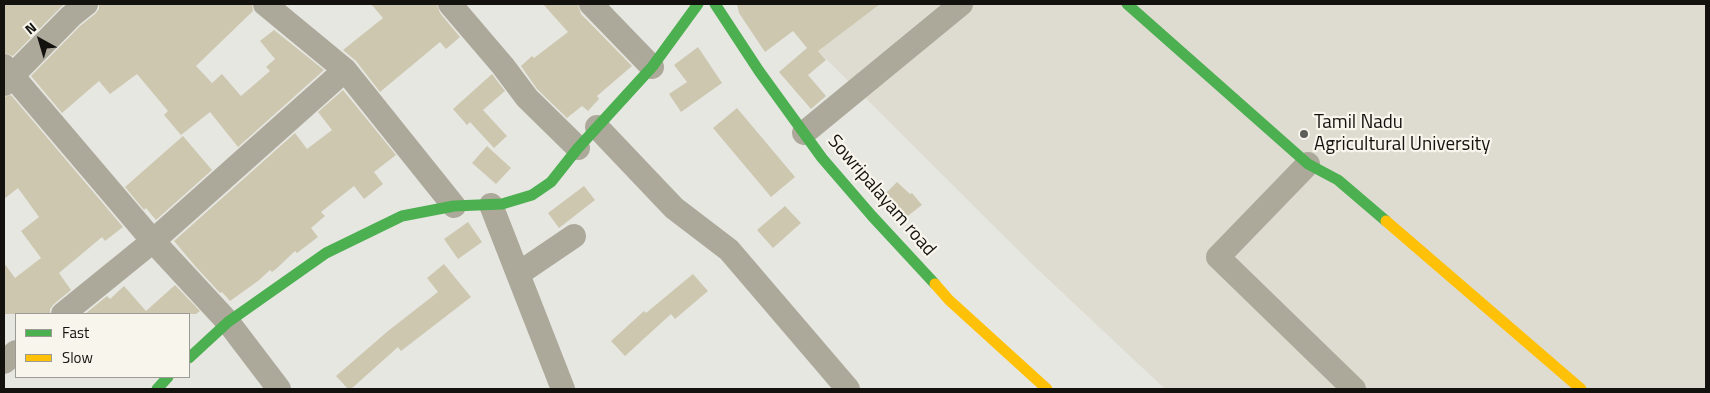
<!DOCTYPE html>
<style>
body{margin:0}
#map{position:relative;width:1710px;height:393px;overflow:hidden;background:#e7e7e2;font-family:"Titillium Web",sans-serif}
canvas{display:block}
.frame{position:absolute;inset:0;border:5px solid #13120f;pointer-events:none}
.legend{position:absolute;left:15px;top:313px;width:175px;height:65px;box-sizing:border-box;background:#f8f5ec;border:1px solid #9c9a94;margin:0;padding:6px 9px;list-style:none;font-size:15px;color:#13120f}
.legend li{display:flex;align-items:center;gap:10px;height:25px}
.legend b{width:25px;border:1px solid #9c9a94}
.north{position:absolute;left:15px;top:15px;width:50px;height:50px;-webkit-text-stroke:4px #f8f5ec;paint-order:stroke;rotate:321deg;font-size:14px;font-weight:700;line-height:20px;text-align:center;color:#13120f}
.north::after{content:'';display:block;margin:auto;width:18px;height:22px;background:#13120f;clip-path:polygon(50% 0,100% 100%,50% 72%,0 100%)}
</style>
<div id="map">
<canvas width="1710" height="393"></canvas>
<div class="frame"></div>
<ul class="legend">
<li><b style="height:6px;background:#4caf50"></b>Fast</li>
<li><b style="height:6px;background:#ffc107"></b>Slow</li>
</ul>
<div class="north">N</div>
</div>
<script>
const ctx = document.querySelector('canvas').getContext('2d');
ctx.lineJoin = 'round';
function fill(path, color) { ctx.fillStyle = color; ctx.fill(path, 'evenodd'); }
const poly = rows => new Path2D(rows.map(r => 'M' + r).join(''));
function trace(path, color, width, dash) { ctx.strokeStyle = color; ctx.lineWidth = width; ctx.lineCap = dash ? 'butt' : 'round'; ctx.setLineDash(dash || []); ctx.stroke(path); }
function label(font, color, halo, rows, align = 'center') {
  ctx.font = font + ' "Titillium Web",sans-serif'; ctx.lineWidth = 4.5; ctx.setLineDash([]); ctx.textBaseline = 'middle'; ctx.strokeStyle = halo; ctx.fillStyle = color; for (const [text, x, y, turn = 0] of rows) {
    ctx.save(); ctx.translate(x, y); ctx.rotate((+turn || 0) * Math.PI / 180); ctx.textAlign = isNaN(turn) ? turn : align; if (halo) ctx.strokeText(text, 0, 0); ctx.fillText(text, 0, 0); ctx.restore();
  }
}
const built = poly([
 [771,4,1706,4,1706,389,1165,389,1033,265]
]);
const building = poly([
 [4,4,64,4,13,56,4,53],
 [99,4,252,4,253,11,196,66,212,83,222,74,241,96,270,71,266,67,275,59,260,41,274,30,324,70,238,147,210,112,181,135,164,115,168,111,137,74,110,94,99,81,62,113,31,76,80,26,95,14,99,9],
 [371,4,437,4,440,13,460,37,446,49,440,42,380,92,356,61,343,50,383,18],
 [543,4,578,4,581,14,632,66,597,96,599,99,588,111,582,106,567,118,537,89,521,66,532,56,534,58,568,32],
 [737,4,880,4,818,51,826,60,808,75,826,96,811,109,779,72,807,48,793,31,765,52,739,13],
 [698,47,722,83,681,112,669,94,687,82,674,65],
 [492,74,505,91,483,110,507,136,494,148,470,122,467,125,453,109],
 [343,90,396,155,374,172,383,184,364,199,354,186,321,212,325,216,311,228,318,237,297,253,295,251,276,269,272,272,270,270,258,281,230,301,222,292,220,293,196,267,174,241,295,133,307,149,332,130,318,112],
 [11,95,123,227,105,241,102,237,59,273,71,290,54,304,50,309,50,314,4,314,4,263,15,278,41,258,21,231,39,217,18,188,4,199,4,97],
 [737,108,795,177,771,197,713,128],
 [183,136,212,170,156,220,146,208,144,210,125,187],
 [487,146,511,168,496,184,472,163],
 [897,182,910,194,912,193,922,205,905,218,895,206,898,205,886,193],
 [584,186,595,200,559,228,548,213],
 [785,206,801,223,773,248,757,230],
 [468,222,482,242,458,259,444,239],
 [444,264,471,297,401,351,398,347,351,389,348,389,336,376,388,331,438,292,427,278],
 [693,274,708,291,675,319,671,314,625,356,611,341,644,311,646,313],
 [175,285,200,311,196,314,85,314,107,296,110,299,124,286,146,311]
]);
const street = poly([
 [265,4,345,70,454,206],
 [450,4,503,66,527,98,578,148],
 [591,4,652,67],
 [4,66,153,241,228,322,279,389],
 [4,84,71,16,86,4],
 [597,127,674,208,729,250,848,389],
 [804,133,961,4],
 [1308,164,1218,257,1354,389],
 [491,205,563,389],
 [518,274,574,236],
 [63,314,153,241,345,70],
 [4,362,16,352]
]);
const fast = poly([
 [715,4,759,71,822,158,872,216,935,284],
 [1127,4,1308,164,1338,180,1386,221],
 [189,358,228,322,326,253,402,216,454,206,502,204,532,195,551,182,578,148,652,67,698,4],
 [157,389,168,377]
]);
const slow = poly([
 [1386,221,1581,389],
 [935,284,949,300,1047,389]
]);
const markers = [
 [1304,134,5,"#5d5d59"]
];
const poiNames = [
 ["Tamil Nadu",1314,123],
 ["Agricultural University",1314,145]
];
const streetNames = [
 ["Sowripalayam road",881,196,49]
];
fill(built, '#dedcd1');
fill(building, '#cdc7b0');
trace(street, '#aca99b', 24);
trace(fast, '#4caf50', 11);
trace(slow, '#ffc107', 11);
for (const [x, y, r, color] of markers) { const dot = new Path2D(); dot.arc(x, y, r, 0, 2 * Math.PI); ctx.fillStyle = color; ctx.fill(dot); trace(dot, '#f8f5ec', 2); }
label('19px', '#13120f', '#f8f5ec', poiNames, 'left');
label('19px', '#13120f', '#f8f5ec', streetNames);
</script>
